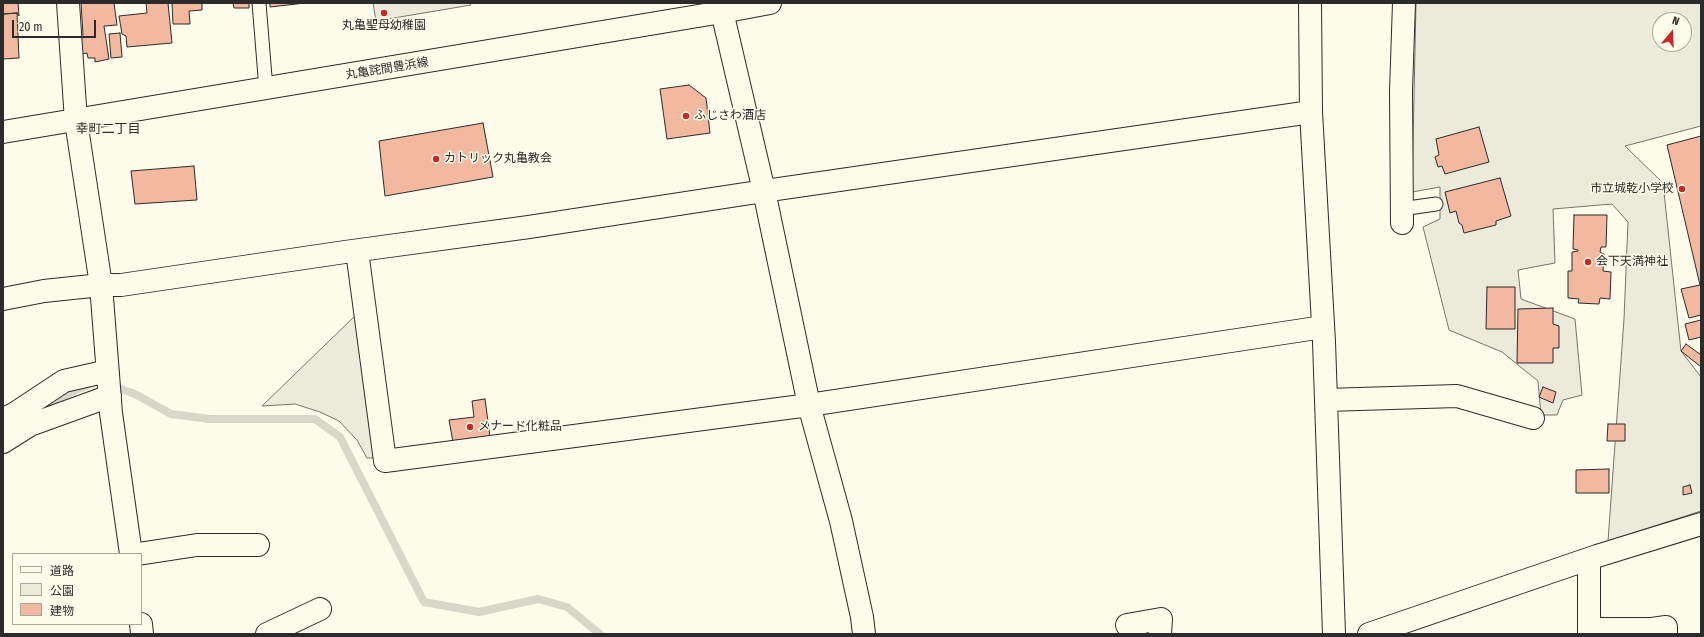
<!DOCTYPE html>
<meta charset="utf-8">
<style>
body{margin:0}
#map{position:relative;width:1704px;height:637px;overflow:hidden;background:#fdfbea;font-family:"Fira Sans Condensed","Noto Sans JP",sans-serif}
canvas{display:block}
.frame{position:absolute;inset:0;border:4px solid #2b2b2b;pointer-events:none}
.legend{position:absolute;left:12px;top:553px;width:130px;height:72px;box-sizing:border-box;background:#fdfbea;border:1px solid #a9a89e;margin:0;padding:5px 7px;list-style:none;font-size:12px;color:#2b2b2b}
.legend li{display:flex;align-items:center;gap:8px;height:20px}
.legend b{width:20px;border:1px solid #a9a89e}
.north{position:absolute;left:1652px;top:12px;width:40px;height:40px;box-sizing:border-box;background:#fdfbea;border:1px solid #a9a89e;border-radius:50%;rotate:19deg;font-size:11px;font-weight:700;line-height:16px;text-align:center;color:#2b2b2b}
.north::after{content:'';display:block;margin:auto;width:14px;height:18px;background:#c62828;clip-path:polygon(50% 0,100% 100%,50% 72%,0 100%)}
.scale{position:absolute;left:12px;top:20px;width:84px;height:18px;box-sizing:border-box;border:2px solid #2b2b2b;border-top:0;padding-left:5px;font-size:12px;line-height:14px;white-space:nowrap;color:#2b2b2b;-webkit-text-stroke:3px #fdfbea;paint-order:stroke}
</style>
<div id="map">
<canvas width="1704" height="637"></canvas>
<div class="frame"></div>
<ul class="legend">
<li><b style="height:5px;background:#fdfbea"></b>道路</li>
<li><b style="height:11px;background:#ecebdb"></b>公園</li>
<li><b style="height:11px;background:#f2b8a0"></b>建物</li>
</ul>
<div class="north">N</div>
<div class="scale">20 m</div>
</div>
<script>
const ctx = document.querySelector('canvas').getContext('2d');
ctx.lineJoin = 'round';
function fill(path, color) { ctx.fillStyle = color; ctx.fill(path, 'evenodd'); }
const poly = rows => new Path2D(rows.map(r => 'M' + r).join(''));
function trace(path, color, width, dash) { ctx.strokeStyle = color; ctx.lineWidth = width; ctx.lineCap = dash ? 'butt' : 'round'; ctx.setLineDash(dash || []); ctx.stroke(path); }
function label(font, color, halo, rows, align = 'center') {
  ctx.font = font + ' "Fira Sans Condensed","Noto Sans JP",sans-serif'; ctx.lineWidth = 3; ctx.setLineDash([]); ctx.textBaseline = 'middle'; ctx.strokeStyle = halo; ctx.fillStyle = color; for (const [text, x, y, turn = 0] of rows) {
    ctx.save(); ctx.translate(x, y); ctx.rotate((+turn || 0) * Math.PI / 180); ctx.textAlign = isNaN(turn) ? turn : align; if (halo) ctx.strokeText(text, 0, 0); ctx.fillText(text, 0, 0); ctx.restore();
  }
}
const green = poly([
 [373,3,470,3,471,5,376,21,373,3],
 [1416,3,1701,3,1701,126,1625,146,1663,183,1681,351,1701,377,1701,511,1608,541,1624,319,1628,222,1612,204,1553,209,1555,263,1518,270,1521,299,1575,319,1582,395,1563,400,1557,415,1541,415,1538,381,1502,352,1449,330,1423,227,1440,219,1440,187,1412,192,1416,3],
 [1660,20,1684,20,1684,44,1660,44,1660,20],
 [357,314,375,458,367,458,357,440,339,421,320,412,295,404,262,406,357,314]
]);
const stream = poly([
 [110,385,135,394,171,414,210,419,315,419,340,437,424,602,479,612,538,599,567,607,600,634],
 [34,413,71,392,88,385]
]);
const building = poly([
 [3,3,18,3,19,16,17,13,3,14,3,3],
 [81,3,114,3,117,25,104,26,109,59,95,62,95,58,88,58,87,53,81,54,79,35,83,35,81,3],
 [146,3,168,3,172,43,127,47,126,36,122,34,119,16,147,13,146,3],
 [172,3,202,3,202,10,189,11,190,24,173,24,172,3],
 [233,3,249,3,249,8,234,8,233,3],
 [270,3,305,3,270,7,270,3],
 [17,13,19,58,3,59,3,14,17,13],
 [120,33,122,57,111,58,109,34,120,33],
 [689,85,706,98,710,133,667,139,660,89,689,85],
 [483,123,493,177,385,196,379,141,483,123],
 [1479,127,1489,162,1445,174,1442,166,1438,167,1435,157,1439,155,1436,139,1479,127],
 [1701,136,1701,315,1689,318,1681,289,1700,285,1667,145,1701,136],
 [194,166,197,200,135,204,131,171,194,166],
 [1500,178,1511,216,1496,221,1496,225,1464,233,1462,225,1459,223,1456,211,1450,213,1445,192,1500,178],
 [1574,215,1607,215,1606,247,1601,247,1600,252,1604,254,1603,271,1611,272,1610,299,1600,298,1599,304,1578,303,1579,299,1568,298,1568,271,1572,271,1572,252,1578,251,1578,250,1573,249,1574,215],
 [1487,287,1515,287,1515,329,1486,329,1487,287],
 [1553,308,1553,324,1559,326,1559,348,1553,348,1553,363,1517,363,1518,309,1553,308],
 [1701,320,1701,337,1689,340,1685,324,1701,320],
 [1686,344,1701,355,1701,367,1681,351,1686,344],
 [1543,387,1556,392,1553,403,1539,397,1543,387],
 [485,399,490,437,453,442,449,420,474,417,472,401,485,399],
 [1608,424,1625,424,1625,441,1607,441,1608,424],
 [1609,469,1609,493,1576,493,1576,470,1609,469],
 [1690,485,1692,493,1683,495,1683,487,1690,485]
]);
const service = poly([
 [259,3,266,89],
 [1401,209,1436,204]
]);
const minor = poly([
 [68,3,76,121,101,285,111,413,131,554],
 [720,3,764,191,809,405,841,521,862,617,864,634],
 [1310,3,1311,112,1324,342,1334,634],
 [1402,223,1401,91,1404,3],
 [357,251,385,461,809,405,1323,327],
 [3,299,44,291,101,285,121,285,345,252,529,227,764,191,1311,112],
 [1326,400,1457,396,1533,418],
 [3,419,14,414,64,381,99,373,108,373],
 [3,442,30,425,110,396],
 [138,554,197,545,258,545],
 [141,624,142,634],
 [1127,625,1161,619,1160,634],
 [1589,629,1652,629,1666,627,1666,634],
 [267,634,320,609],
 [1369,634,1597,556,1701,524],
 [1589,634,1589,559]
]);
const primary = poly([
 [3,132,722,12,770,3]
]);
const markers = [
 [384,13,4,"#c62828"],
 [686,116,4,"#c62828"],
 [436,159,4,"#c62828"],
 [1682,189,4,"#c62828"],
 [1588,262,4,"#c62828"],
 [470,427,4,"#c62828"]
];
const poiNames = [
 ["丸亀聖母幼稚園",384,26,"center"],
 ["ふじさわ酒店",694,116],
 ["カトリック丸亀教会",444,159],
 ["市立城乾小学校",1674,189,"right"],
 ["会下天満神社",1596,262],
 ["メナード化粧品",478,427]
];
const streetNames = [
 ["丸亀詫間豊浜線",387,69,-9]
];
const neighbourhoodNames = [
 ["幸町二丁目",108,129]
];
fill(green, '#ecebdb');
trace(green, '#74746e', 1);
trace(stream, '#d8d7c9', 8);
fill(building, '#f2b8a0');
trace(building, '#2b2b2b', 1);
trace(service, '#2b2b2b', 15);
trace(minor, '#2b2b2b', 24);
trace(primary, '#2b2b2b', 24);
trace(service, '#fdfbea', 13);
trace(minor, '#fdfbea', 22);
trace(primary, '#fdfbea', 22);
for (const [x, y, r, color] of markers) { const dot = new Path2D(); dot.arc(x, y, r, 0, 2 * Math.PI); ctx.fillStyle = color; ctx.fill(dot); trace(dot, '#fdfbea', 1.5); }
label('12px', '#2b2b2b', '#fdfbea', poiNames, 'left');
label('12px', '#2b2b2b', '#fdfbea', streetNames);
label('13px', '#2b2b2b', '#fdfbea', neighbourhoodNames);
</script>
